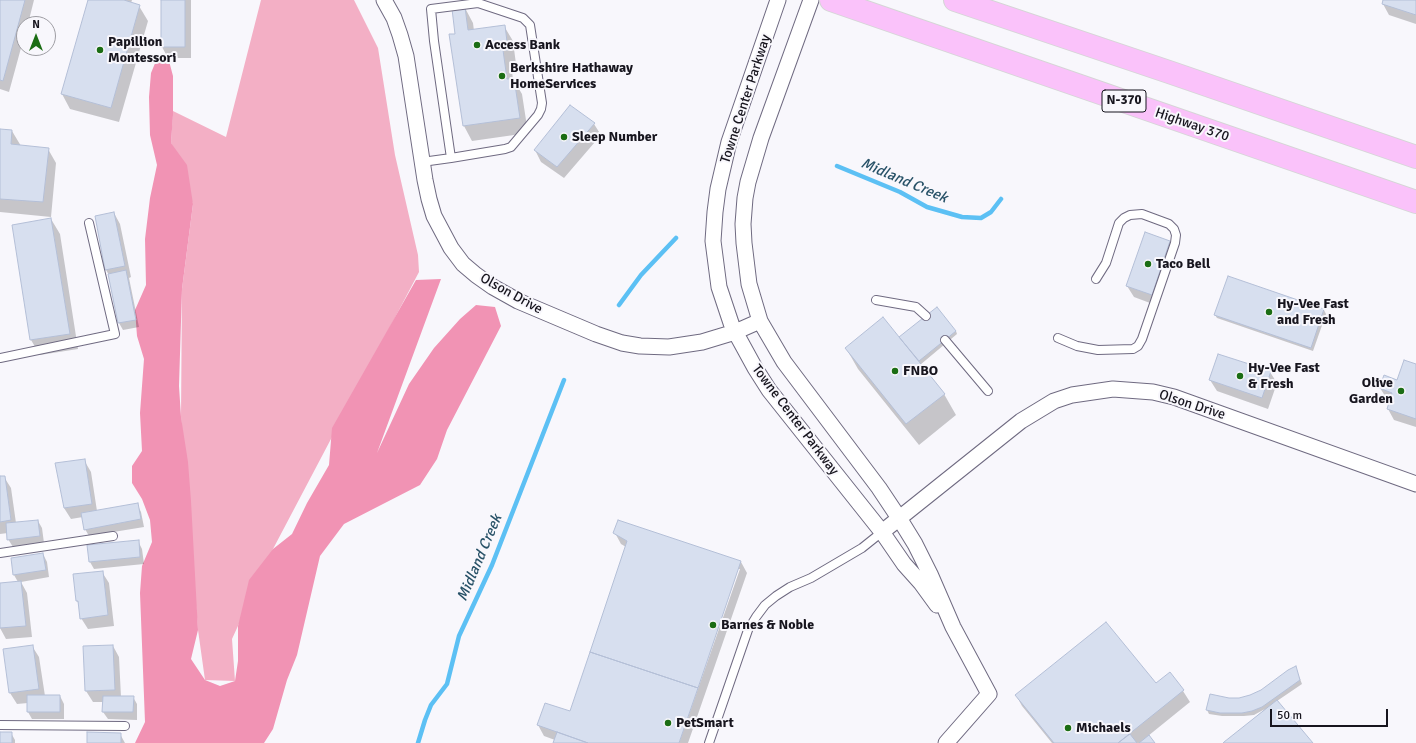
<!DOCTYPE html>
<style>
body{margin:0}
#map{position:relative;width:1416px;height:743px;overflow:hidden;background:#f8f7fc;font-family:Signika,sans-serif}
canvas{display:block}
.north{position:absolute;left:16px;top:16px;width:40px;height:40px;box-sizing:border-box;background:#f8f7fc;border:1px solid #9e9da3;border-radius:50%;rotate:0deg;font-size:11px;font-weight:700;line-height:16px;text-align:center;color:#17151e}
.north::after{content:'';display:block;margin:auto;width:14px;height:18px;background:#1b6d14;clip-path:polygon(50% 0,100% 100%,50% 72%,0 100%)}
.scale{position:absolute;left:1270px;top:709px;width:118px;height:18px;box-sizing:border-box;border:2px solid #17151e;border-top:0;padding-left:5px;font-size:12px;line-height:14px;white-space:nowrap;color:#17151e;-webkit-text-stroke:3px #f8f7fc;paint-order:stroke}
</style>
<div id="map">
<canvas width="1416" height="743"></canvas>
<div class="north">N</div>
<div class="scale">50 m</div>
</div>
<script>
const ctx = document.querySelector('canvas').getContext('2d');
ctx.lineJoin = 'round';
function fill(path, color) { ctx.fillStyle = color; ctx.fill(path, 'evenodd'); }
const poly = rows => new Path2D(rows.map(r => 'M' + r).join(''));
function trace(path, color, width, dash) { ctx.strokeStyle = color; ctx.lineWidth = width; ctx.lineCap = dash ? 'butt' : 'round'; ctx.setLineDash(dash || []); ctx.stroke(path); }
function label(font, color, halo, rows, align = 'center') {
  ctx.font = font + ' Signika,sans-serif'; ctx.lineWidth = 4; ctx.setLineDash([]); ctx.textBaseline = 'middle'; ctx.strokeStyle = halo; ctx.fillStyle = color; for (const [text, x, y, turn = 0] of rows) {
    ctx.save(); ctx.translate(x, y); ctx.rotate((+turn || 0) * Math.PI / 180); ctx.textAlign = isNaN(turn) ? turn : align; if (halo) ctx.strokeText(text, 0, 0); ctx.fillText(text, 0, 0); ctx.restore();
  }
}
const green = poly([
 [261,0,354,0,378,48,395,155,418,255,419,272,273,549,232,639,235,681,205,680,198,630,181,417,182,289,193,204,171,143,173,111,226,137]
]);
const forest = poly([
 [156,61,169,61,173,76,173,115,171,143,187,165,193,204,182,289,179,386,181,417,188,462,191,501,198,630,191,659,205,680,220,686,235,681,238,661,238,626,249,580,273,549,292,534,307,503,329,465,332,428,416,280,441,279,377,453,409,384,434,348,460,319,476,305,495,307,501,326,447,430,437,459,420,485,344,524,320,556,297,655,287,680,273,729,264,743,135,743,145,722,140,593,142,566,152,542,150,520,142,499,132,483,132,466,142,451,140,413,144,359,137,336,135,310,146,285,145,239,150,198,157,165,150,135,149,97,151,73]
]);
const shadow = poly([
 [0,0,34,0,28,24,24,24,24,37,9,92,0,89],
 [89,0,132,0,131,3,139,6,148,21,119,122,70,109,62,94],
 [162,0,191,0,191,58,168,58,162,47],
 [1384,0,1416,0,1416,24,1389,15,1383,4],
 [465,8,473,23,474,31,504,26,513,41,516,64,511,65,513,79,522,94,528,133,472,141,464,126,451,35,456,34],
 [594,124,601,135,564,178,541,162,535,150],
 [0,130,12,131,21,146,48,149,56,163,51,217,0,212],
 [114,213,120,224,131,277,129,278,139,327,123,330,119,323,109,275,106,270],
 [51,219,60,234,78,349,40,355,31,340,13,225],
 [1170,242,1176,253,1158,306,1134,297,1127,286],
 [1228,277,1324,310,1326,314,1313,351,1217,318,1215,315],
 [956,331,957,334,920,365,944,394,956,415,919,445,858,369,846,348,899,339],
 [1416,365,1416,427,1394,420,1388,409,1391,401,1387,399,1380,388,1398,381],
 [1270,372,1277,383,1268,409,1217,391,1210,380],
 [84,460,91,472,97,511,137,504,141,512,144,527,89,536,85,529,83,517,71,519,64,508],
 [0,477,4,477,11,488,16,523,38,521,42,528,44,543,13,547,8,539,8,533,0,534],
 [618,522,741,562,747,573,688,743,679,743,740,569,738,569,677,743,554,743,555,740,544,736,538,725,571,713,626,547,621,544,615,533],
 [138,541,142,549,144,564,94,569,90,562],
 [43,554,47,562,49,577,21,582,27,593,32,637,6,639,0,628,0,584,18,582,14,575,12,559],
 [102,572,109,583,114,626,88,629,81,618,80,606,77,601],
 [32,646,39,657,45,696,60,696,64,704,64,719,32,719,28,712,28,703,17,704,10,693,4,650],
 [113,646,119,657,121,697,133,697,137,704,137,720,108,719,103,712,104,702,93,702,86,691,84,647],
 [1297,671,1302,684,1277,701,1311,743,1225,743,1265,709,1254,715,1244,716,1222,716,1209,714,1207,710,1211,696,1229,699,1239,699,1262,691],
 [1170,673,1183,691,1190,702,1148,736,1153,743,1052,743,1022,706,1016,695,1156,685],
 [0,733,11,733,15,740,15,743,0,743],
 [120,734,125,743,88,743]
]);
const stream = poly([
 [837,166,900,192,927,207,962,217,981,218,991,212,1001,199],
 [619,305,641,275,676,238],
 [418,743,425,720,431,705,447,684,459,636,492,565,564,380]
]);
const building = poly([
 [0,0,25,0,3,81,0,80,0,0],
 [88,0,124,0,140,5,111,108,61,94,88,0],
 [161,0,185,0,185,47,161,47,161,0],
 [1383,0,1416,0,1416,15,1382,4,1383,0],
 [465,7,468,30,505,25,508,50,503,50,507,79,514,78,520,118,463,126,449,34,455,34,452,9,465,7],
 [570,105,595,123,557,167,534,150,570,105],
 [0,129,12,130,11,144,49,148,43,202,0,199,0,129],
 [114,212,125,266,105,270,95,216,114,212],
 [51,218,70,334,30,340,12,225,51,218],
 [1145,232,1170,241,1152,295,1126,286,1145,232],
 [126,270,136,320,118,323,108,274,126,270],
 [1228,276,1324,309,1311,348,1214,315,1228,276],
 [937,307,956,331,919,361,899,337,937,307],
 [883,317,945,394,906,424,845,348,883,317],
 [1218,354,1271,371,1262,398,1209,380,1218,354],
 [1404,360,1416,364,1416,419,1387,409,1392,393,1379,388,1384,375,1397,380,1404,360],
 [85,459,92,504,64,508,55,463,85,459],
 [0,476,5,476,11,520,0,522,0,476],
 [138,503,141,519,84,530,81,513,138,503],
 [38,520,40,536,7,540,6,523,38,520],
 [618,520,741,561,698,688,590,652,627,541,613,533,618,520],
 [139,540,140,557,89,562,87,545,139,540],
 [43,553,46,570,13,575,11,558,43,553],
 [103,571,108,615,80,619,78,601,76,601,73,574,103,571],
 [21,581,26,626,0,628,0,583,21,581],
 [1106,622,1156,683,1170,672,1184,690,1118,743,1054,743,1015,695,1106,622],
 [33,645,39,689,9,693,3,649,33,645],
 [113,645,115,690,85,691,83,646,113,645],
 [590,652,698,688,679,743,588,743,537,725,545,703,570,711,590,652],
 [1296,666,1300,680,1262,707,1252,711,1242,713,1220,713,1206,710,1210,694,1229,698,1239,698,1250,695,1261,690,1288,670,1296,666],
 [27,695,60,695,60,712,27,712,27,695],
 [103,696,134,696,133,712,102,712,103,696],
 [1277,700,1313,743,1223,743,1224,742,1277,700],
 [0,732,12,732,12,743,0,743,0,732],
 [87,732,121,733,121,743,87,743,87,732],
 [557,732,588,743,553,743,557,732],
 [1130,734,1137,743,1118,743,1130,734],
 [1149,735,1155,743,1139,743,1149,735]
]);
const service = poly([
 [422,162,451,158,505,149,511,147,538,115,541,109,542,103,530,25,523,18,478,3,431,9,434,41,451,158],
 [876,300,916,307,926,316],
 [1058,338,1077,346,1098,350,1133,349,1138,346,1142,339,1175,243,1176,235,1174,229,1169,224,1142,214,1130,215,1124,218,1119,223,1106,263,1096,279],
 [945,340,988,391],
 [0,358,115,334,89,223],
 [0,553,113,536],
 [0,725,125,726],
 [709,743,748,630,756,617,765,605,776,596,790,587,811,578,862,548,882,532]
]);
const minor = poly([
 [384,0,394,18,400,35,406,56,425,180,429,199,434,216,451,248,463,264,476,275,493,287,518,301,596,334,622,343,640,346,669,347,702,342,735,332,760,321],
 [778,0,729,142,718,189,715,212,713,241,719,287,732,326,755,368,769,390,882,532,904,564,921,583,937,605],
 [811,0,761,138,748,182,745,198,743,224,744,243,749,284,760,321,784,362,879,488,899,518,915,544,930,574,953,627,989,694,946,743],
 [882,532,1021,421,1054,401,1072,395,1113,389,1153,392,1174,397,1416,484]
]);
const trunk = poly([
 [831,0,1416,202],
 [955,0,1169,72,1416,157]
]);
const markers = [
 [477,45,4,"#1b6d14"],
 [100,50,4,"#1b6d14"],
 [502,76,4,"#1b6d14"],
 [564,137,4,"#1b6d14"],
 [1148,264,4,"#1b6d14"],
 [1269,312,4,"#1b6d14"],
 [895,371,4,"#1b6d14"],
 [1240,376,4,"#1b6d14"],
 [1401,391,4,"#1b6d14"],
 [713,625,4,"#1b6d14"],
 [668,723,4,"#1b6d14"],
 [1068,728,4,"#1b6d14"]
];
const shields = [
 [1124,101,44]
];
const shieldNames = [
 ["N-370",1124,101]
];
const poiNames = [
 ["Papillion",108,42],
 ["Montessori",108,58],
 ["Access Bank",485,45],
 ["Berkshire Hathaway",510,68],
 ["HomeServices",510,84],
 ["Sleep Number",572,137],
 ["Taco Bell",1156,264],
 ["Hy-Vee Fast",1277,304],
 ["and Fresh",1277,320],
 ["Hy-Vee Fast",1248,368],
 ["& Fresh",1248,384],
 ["FNBO",903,371],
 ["Olive",1393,383,"right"],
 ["Garden",1393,399,"right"],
 ["Barnes & Noble",721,625],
 ["PetSmart",676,723],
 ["Michaels",1076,728]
];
const streetNames = [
 ["Towne Center Parkway",746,99,-72],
 ["Highway 370",1192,125,19],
 ["Olson Drive",511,294,29],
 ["Olson Drive",1192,405,18],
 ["Towne Center Parkway",795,420,53]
];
const waterNames = [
 ["Midland Creek",904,181,23],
 ["Midland Creek",480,558,-67]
];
fill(green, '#f3afc5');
fill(forest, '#f193b4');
fill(shadow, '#0003');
trace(stream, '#5cc0f4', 4.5);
fill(building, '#d7dfef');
trace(building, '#b4bfd7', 1);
trace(service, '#6f6a81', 10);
trace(minor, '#6f6a81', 17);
trace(trunk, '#d5d5d6', 24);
trace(service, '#fff', 8);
trace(minor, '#fff', 15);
trace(trunk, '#fac2fa', 22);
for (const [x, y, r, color] of markers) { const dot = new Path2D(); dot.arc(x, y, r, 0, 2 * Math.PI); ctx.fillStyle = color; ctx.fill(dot); trace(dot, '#f8f7fc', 1.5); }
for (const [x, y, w] of shields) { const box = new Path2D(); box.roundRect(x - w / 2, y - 11, w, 22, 3); ctx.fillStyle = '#f8f7fc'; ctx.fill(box); trace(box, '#17151e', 1); }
label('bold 13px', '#17151e', null, shieldNames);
label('bold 14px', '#17151e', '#f8f7fc', poiNames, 'left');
label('14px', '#17151e', '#f8f7fc', streetNames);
label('italic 15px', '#275167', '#f8f7fc', waterNames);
</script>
